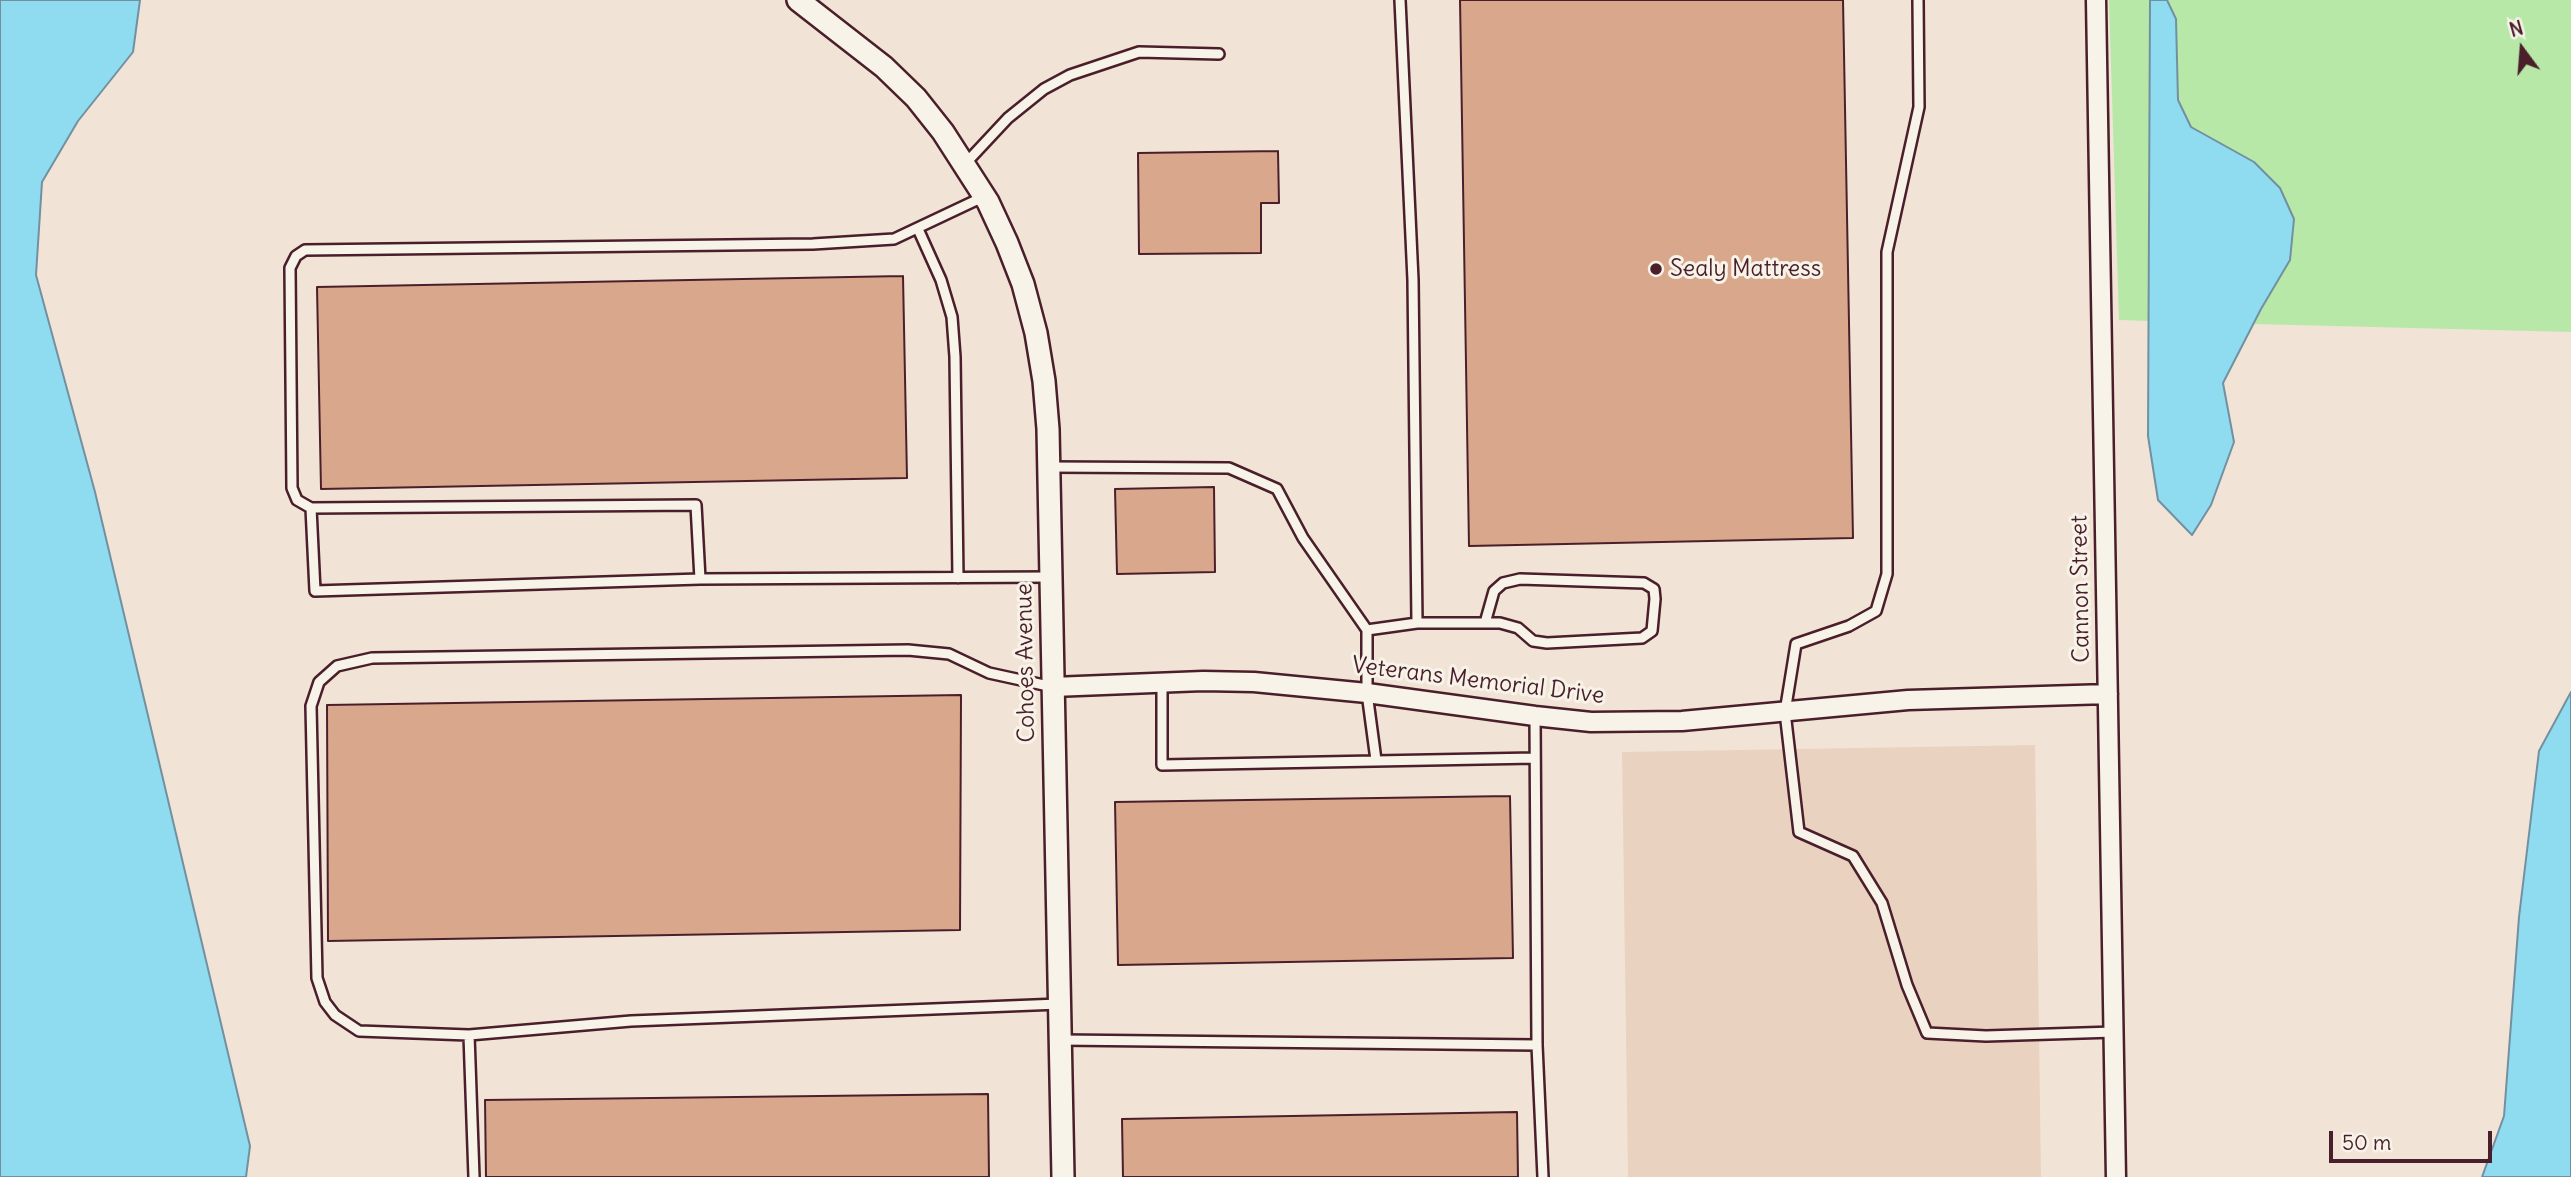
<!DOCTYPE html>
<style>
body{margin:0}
#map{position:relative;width:2571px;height:1177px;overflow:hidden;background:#f1e4d6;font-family:Delius,sans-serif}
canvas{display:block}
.north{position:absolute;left:2487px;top:14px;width:70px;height:70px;-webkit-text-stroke:5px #f7f3e8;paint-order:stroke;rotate:344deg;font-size:19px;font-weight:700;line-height:28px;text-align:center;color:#4a1f2b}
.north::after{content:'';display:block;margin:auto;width:24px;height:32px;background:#4a1f2b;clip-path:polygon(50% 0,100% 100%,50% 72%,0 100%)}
.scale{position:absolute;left:2329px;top:1131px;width:163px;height:32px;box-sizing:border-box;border:4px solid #4a1f2b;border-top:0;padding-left:9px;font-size:21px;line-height:24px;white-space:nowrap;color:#4a1f2b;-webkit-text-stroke:5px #f7f3e8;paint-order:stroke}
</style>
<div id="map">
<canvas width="2571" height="1177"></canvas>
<div class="north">N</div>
<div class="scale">50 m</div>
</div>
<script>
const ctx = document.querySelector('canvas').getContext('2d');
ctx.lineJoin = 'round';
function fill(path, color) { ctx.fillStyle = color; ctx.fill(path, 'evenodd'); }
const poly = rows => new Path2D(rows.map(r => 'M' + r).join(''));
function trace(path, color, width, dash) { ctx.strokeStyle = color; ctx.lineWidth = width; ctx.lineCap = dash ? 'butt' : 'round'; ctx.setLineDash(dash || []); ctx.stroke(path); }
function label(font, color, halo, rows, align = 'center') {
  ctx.font = font + ' Delius,sans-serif'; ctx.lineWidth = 6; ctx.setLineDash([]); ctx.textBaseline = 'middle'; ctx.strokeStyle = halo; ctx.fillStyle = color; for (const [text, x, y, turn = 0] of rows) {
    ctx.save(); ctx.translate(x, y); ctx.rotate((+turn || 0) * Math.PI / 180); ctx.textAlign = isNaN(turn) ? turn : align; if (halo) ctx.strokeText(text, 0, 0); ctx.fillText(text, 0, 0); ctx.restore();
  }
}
const built = poly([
 [2035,745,2041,1177,1628,1177,1622,752]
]);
const green = poly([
 [2109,0,2150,0,2149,321,2119,320],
 [2167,0,2571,0,2571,332,2254,324,2261,309,2255,162,2191,127,2178,100,2176,19]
]);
const water = poly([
 [0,0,140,0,133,52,78,121,42,182,36,275,95,492,250,1146,246,1177,0,1177,0,0],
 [2150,0,2167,0,2176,19,2178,100,2191,127,2254,162,2280,188,2294,219,2290,260,2261,309,2223,383,2234,442,2211,505,2192,535,2158,500,2148,436,2150,0],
 [2571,692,2571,1177,2482,1177,2504,1116,2519,917,2539,751,2571,692]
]);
const building = poly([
 [1460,0,1843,0,1853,538,1469,546,1460,0],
 [1278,151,1279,203,1261,203,1261,253,1139,254,1138,153,1278,151],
 [903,276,907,478,321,489,317,287,903,276],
 [1214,487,1215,572,1117,574,1115,489,1214,487],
 [961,695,960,930,328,941,327,705,961,695],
 [1510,796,1513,958,1118,965,1115,802,1510,796],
 [988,1094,989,1177,486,1177,485,1100,988,1094],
 [1517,1112,1518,1177,1123,1177,1122,1119,1517,1112]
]);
const service = poly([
 [1918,0,1919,107,1887,252,1887,574,1876,611,1849,626,1796,644,1785,712,1799,832,1853,856,1882,903,1907,985,1927,1033,1986,1036,2114,1032],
 [965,164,1008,118,1044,89,1070,75,1139,52,1219,54],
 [983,197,894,239,813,244,305,250,296,256,290,268,292,488,297,500,311,508,696,505,700,579,1050,577],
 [918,229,941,280,952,317,955,357,958,578],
 [1048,467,1229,468,1277,489,1303,538,1367,630],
 [311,508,315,591,700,579],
 [1417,623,1500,623,1518,628,1533,641,1547,643,1642,638,1652,631,1655,599,1654,589,1644,583,1520,579,1503,583,1494,591,1485,623],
 [1162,683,1162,765,1535,758],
 [1535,716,1537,1045,1543,1177],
 [1376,760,1367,693,1367,630,1417,623,1413,280,1400,0],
 [469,1035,631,1021,1059,1004],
 [1060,1040,1537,1045],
 [474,1177,469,1035,359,1031,335,1015,325,1002,317,978,311,706,319,682,337,666,372,658,908,650,949,654,989,673,1053,687]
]);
const minor = poly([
 [2096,0,2116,1177],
 [1053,687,1203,681,1254,682,1367,693,1535,716,1591,722,1682,721,1908,700,2108,694]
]);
const tertiary = poly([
 [798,0,884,67,916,98,943,132,988,202,1007,243,1023,284,1036,333,1044,381,1048,429,1063,1177]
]);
const markers = [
 [1656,269,7,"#4a1f2b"]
];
const poiNames = [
 ["Sealy Mattress",1670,269]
];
const streetNames = [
 ["Cannon Street",2081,589,-91],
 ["Cohoes Avenue",1026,663,-91],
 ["Veterans Memorial Drive",1478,681,7]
];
fill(built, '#ead2c0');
fill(green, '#b7e8a8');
fill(water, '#8fdbef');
trace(water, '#7390a1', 2);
fill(building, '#d9a88c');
trace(building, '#4a1f2b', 2);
trace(service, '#4a1f2b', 14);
trace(minor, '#4a1f2b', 23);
trace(tertiary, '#4a1f2b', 26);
trace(service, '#f7f3e8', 9);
trace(minor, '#f7f3e8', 18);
trace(tertiary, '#f7f3e8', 21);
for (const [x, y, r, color] of markers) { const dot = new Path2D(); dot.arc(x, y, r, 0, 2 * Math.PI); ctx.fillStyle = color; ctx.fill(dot); trace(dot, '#f7f3e8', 2.5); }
label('23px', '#4a1f2b', '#f7f3e8', poiNames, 'left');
label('23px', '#4a1f2b', '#f7f3e8', streetNames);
</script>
